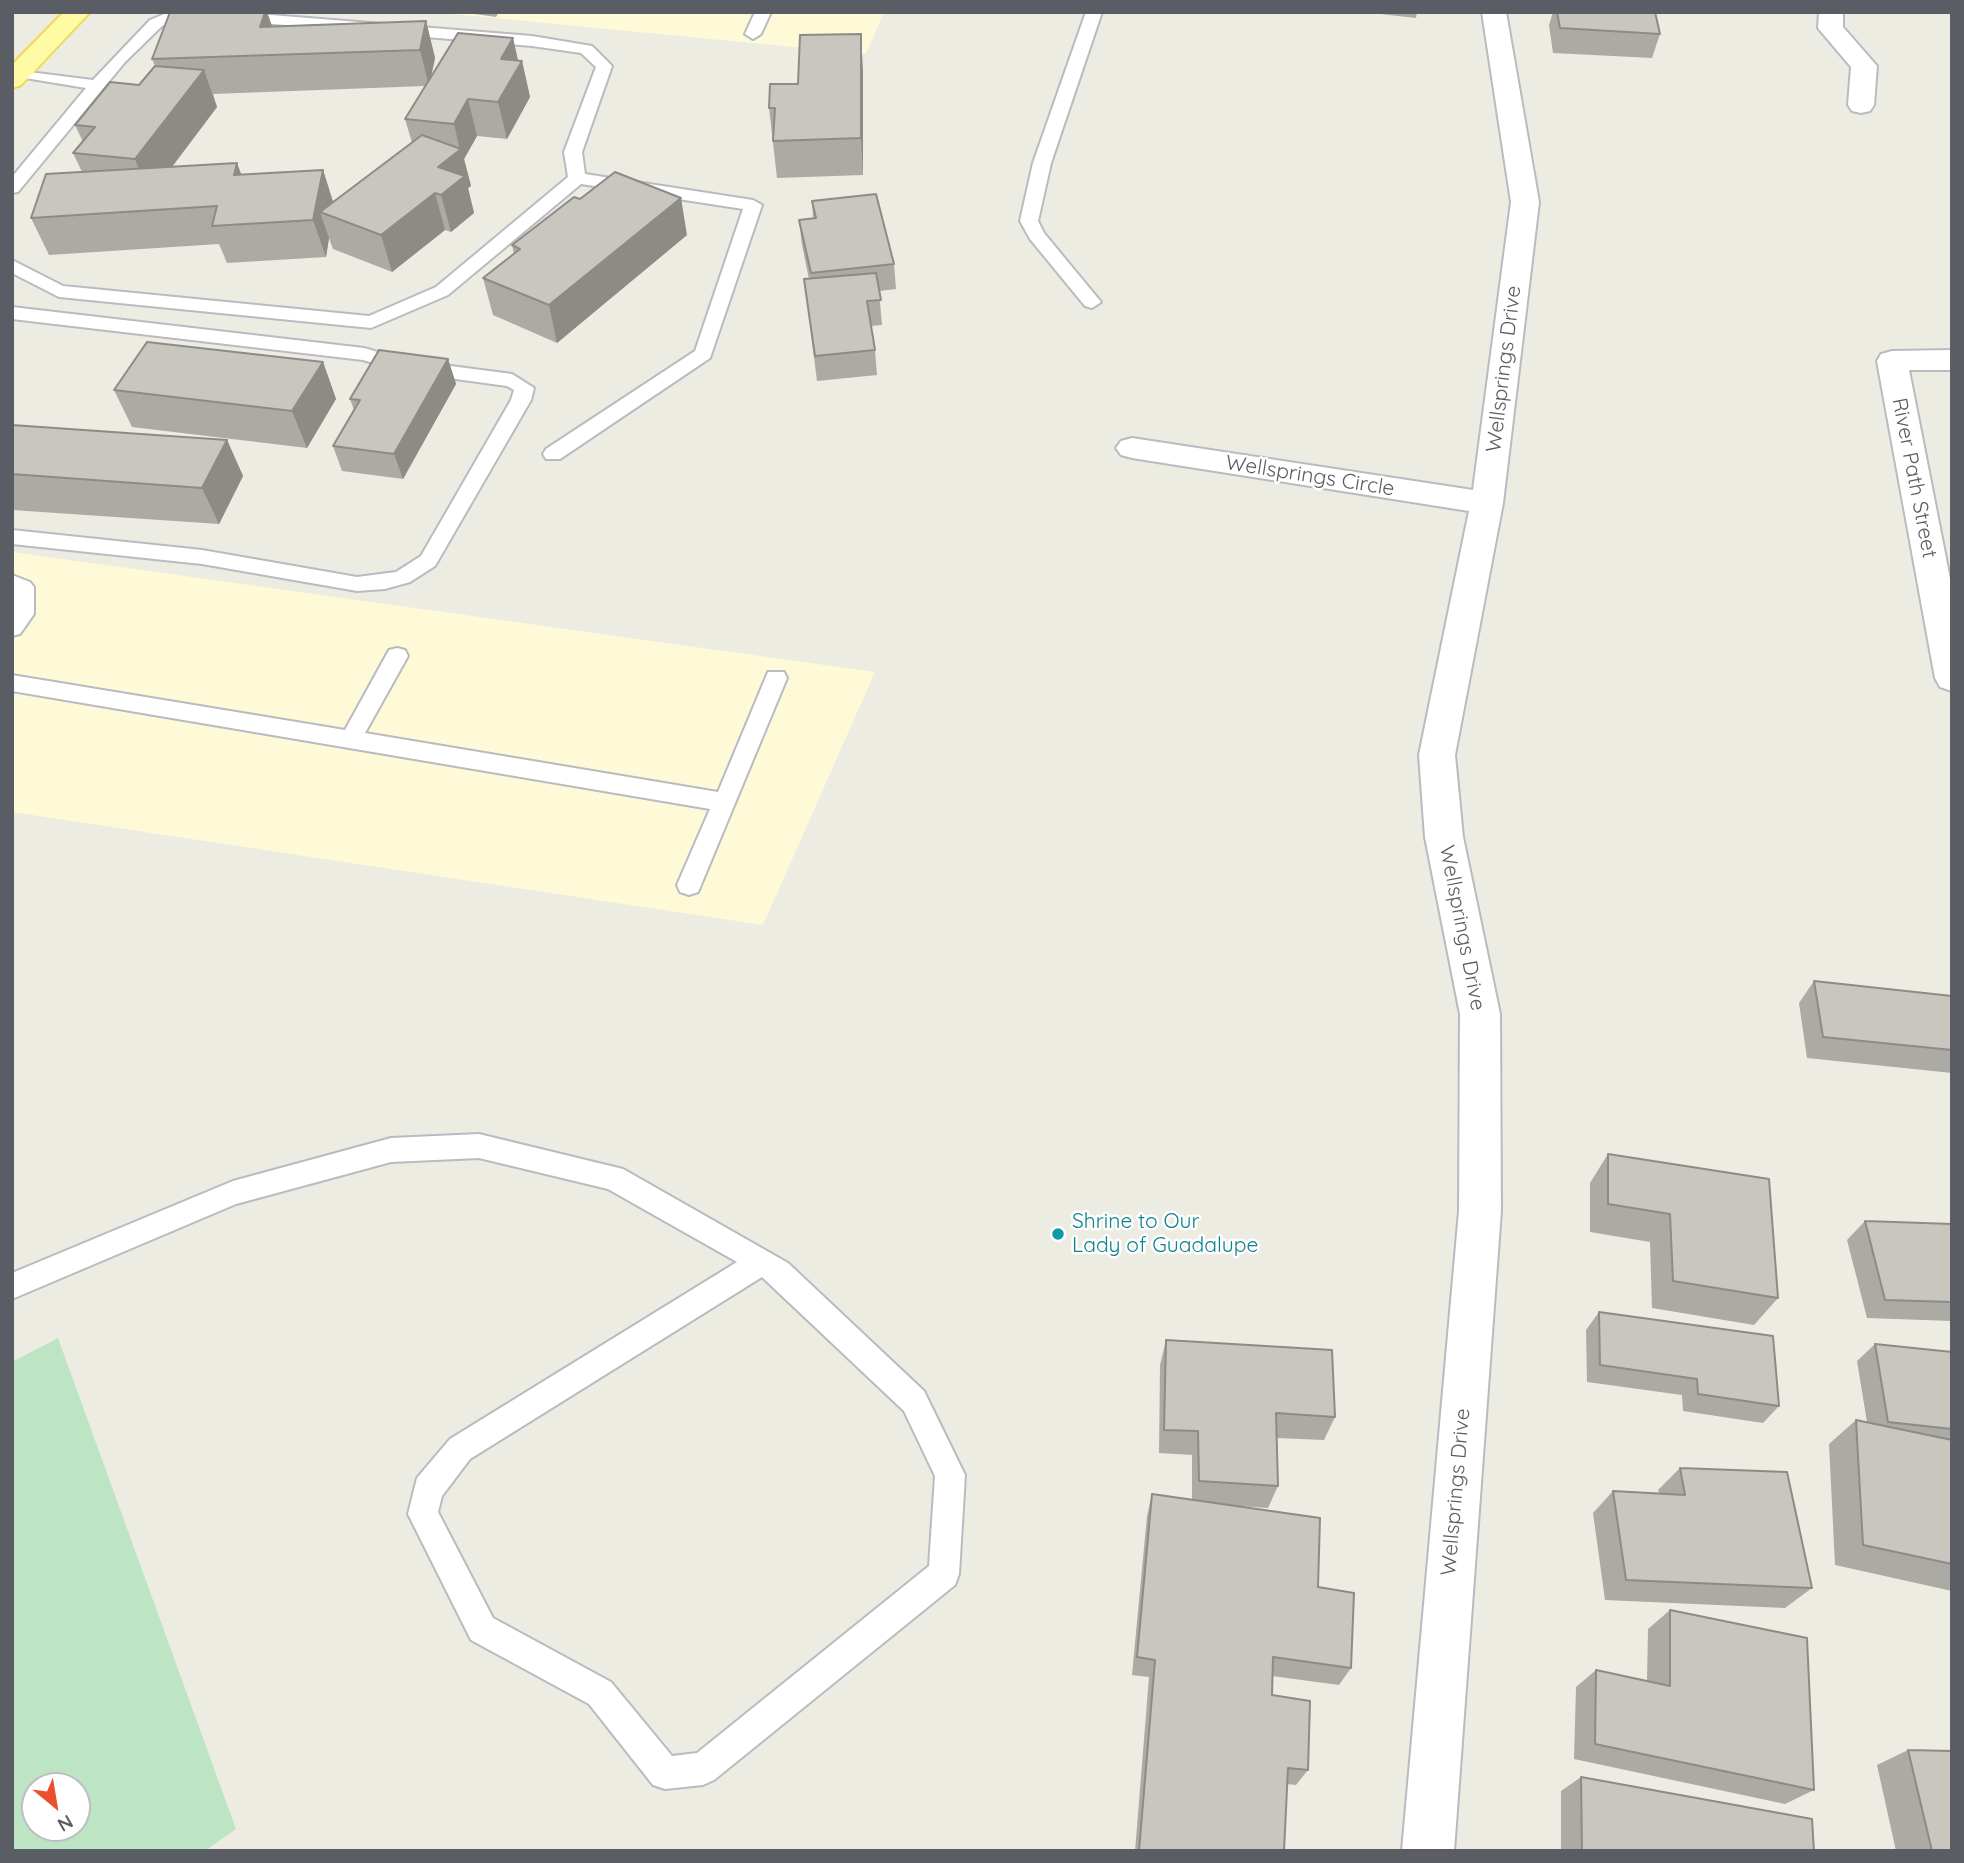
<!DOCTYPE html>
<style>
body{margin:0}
#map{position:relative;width:1964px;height:1863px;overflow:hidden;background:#edece2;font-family:Quicksand,sans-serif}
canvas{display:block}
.frame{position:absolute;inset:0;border:14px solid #5a5d63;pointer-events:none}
.north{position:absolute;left:21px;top:1772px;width:70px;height:70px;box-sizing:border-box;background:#fff;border:2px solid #bdbec1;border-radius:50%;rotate:150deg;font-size:19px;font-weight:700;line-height:28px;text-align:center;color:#5a5d63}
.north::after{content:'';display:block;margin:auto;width:24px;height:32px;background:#e9512c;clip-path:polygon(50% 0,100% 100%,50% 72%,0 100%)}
</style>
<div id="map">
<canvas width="1964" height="1863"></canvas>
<div class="frame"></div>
<div class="north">N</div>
</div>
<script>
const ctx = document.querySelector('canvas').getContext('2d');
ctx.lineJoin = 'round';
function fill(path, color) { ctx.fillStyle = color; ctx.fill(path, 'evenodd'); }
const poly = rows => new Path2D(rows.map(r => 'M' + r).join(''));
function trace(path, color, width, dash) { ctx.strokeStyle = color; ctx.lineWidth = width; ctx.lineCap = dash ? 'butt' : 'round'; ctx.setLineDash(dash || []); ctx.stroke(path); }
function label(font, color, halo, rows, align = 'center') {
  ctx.font = font + ' Quicksand,sans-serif'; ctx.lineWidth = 5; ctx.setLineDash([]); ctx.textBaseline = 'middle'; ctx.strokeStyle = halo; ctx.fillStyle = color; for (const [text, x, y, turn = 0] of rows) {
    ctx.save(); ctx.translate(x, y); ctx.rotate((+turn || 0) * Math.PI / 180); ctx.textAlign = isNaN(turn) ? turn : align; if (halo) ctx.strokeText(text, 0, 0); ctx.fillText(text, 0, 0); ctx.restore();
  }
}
const commercial = poly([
 [432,12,884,12,866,54],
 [12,552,875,672,763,925,12,812]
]);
const green = poly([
 [58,1338,236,1829,205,1851,12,1851,12,1362],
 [35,1786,77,1786,77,1828,35,1828]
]);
const lane = poly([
 [169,12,204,12,206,15,204,18,178,20,162,26,125,62,18,192,12,193,12,177,86,88,13,76,13,70,93,80,150,20,169,12],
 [234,12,532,36,592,46,612,66,582,152,585,174,753,200,762,205,710,358,560,459,546,459,543,454,546,449,695,351,743,209,581,184,448,295,371,328,59,297,12,273,12,260,63,286,369,316,436,287,568,177,564,152,596,67,581,53,532,46,238,21,230,16,234,12],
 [755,12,771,12,761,34,753,39,745,34,755,12],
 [1086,12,1102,12,1051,163,1038,221,1044,233,1101,302,1092,308,1085,306,1030,239,1020,221,1033,163,1086,12],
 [12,307,364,348,405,360,512,374,534,388,531,400,435,566,410,582,385,589,357,591,202,564,12,544,12,530,202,550,357,577,396,572,421,556,511,400,514,390,507,386,404,372,363,360,12,319,12,307],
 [12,575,30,582,34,587,34,614,20,634,12,636,12,575],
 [397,648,405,650,408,656,365,733,718,792,768,672,784,672,787,678,701,885,698,892,689,895,680,892,677,885,710,809,12,691,12,675,345,730,389,650,397,648],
 [479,1134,623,1169,788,1263,924,1391,965,1475,959,1574,955,1585,714,1780,703,1785,665,1789,653,1785,589,1704,471,1640,408,1514,417,1478,450,1439,737,1262,608,1189,479,1158,391,1162,236,1204,12,1299,12,1273,233,1181,391,1138,479,1134],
 [762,1277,904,1411,935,1476,929,1566,697,1753,672,1756,611,1682,493,1618,438,1512,442,1496,470,1459,762,1277]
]);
const street = poly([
 [1482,12,1506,12,1539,202,1503,503,1455,755,1463,837,1500,1014,1501,1211,1454,1851,1402,1851,1459,1211,1460,1014,1425,837,1419,755,1469,511,1132,458,1121,455,1116,448,1121,441,1132,438,1473,490,1511,202,1482,12],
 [1819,12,1843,12,1843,27,1877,66,1874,105,1870,111,1861,113,1852,111,1848,105,1851,67,1818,28,1819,12],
 [1952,350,1952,370,1909,370,1952,589,1952,691,1940,687,1935,678,1877,361,1881,354,1892,351,1952,350]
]);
const primary = poly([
 [64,12,90,12,21,85,12,88,12,65,64,12]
]);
const wall = poly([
 [170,12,267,12,272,26,426,21,435,58,431,77,513,38,518,60,522,61,530,97,507,139,477,136,464,159,471,186,468,188,474,213,451,232,445,230,392,272,333,249,329,238,326,257,227,263,219,244,49,255,31,218,82,172,73,153,83,142,75,125,139,85,155,66,152,59],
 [425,86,405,119,412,143,333,202,323,170,241,175,172,167,217,107,213,94],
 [460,12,499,12,496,17],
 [1362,12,1417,12,1416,18],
 [1553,12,1655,12,1660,34,1652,58,1553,53,1549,25],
 [863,71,863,175,777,178,769,108,798,84],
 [812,201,894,264,896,289,879,291,882,325,871,326,875,350,877,375,817,381,804,279,809,279,802,245,799,220,813,218],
 [687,235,557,343,493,315,483,278,514,254,512,245],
 [448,359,456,384,403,479,342,471,333,446,354,410,350,399],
 [323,362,336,399,307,448,132,427,114,390],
 [12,425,227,440,243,476,219,524,12,510],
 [1814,981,1952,996,1952,1073,1807,1058,1799,1003],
 [1608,1154,1778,1298,1754,1325,1652,1308,1650,1242,1590,1232,1590,1183],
 [1865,1221,1952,1224,1952,1321,1867,1318,1847,1240],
 [1599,1312,1779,1406,1763,1423,1683,1411,1682,1395,1587,1382,1586,1330],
 [1166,1340,1335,1417,1324,1440,1276,1438,1278,1486,1268,1508,1239,1506,1318,1587,1351,1668,1339,1685,1272,1676,1272,1695,1308,1770,1296,1785,1287,1784,1284,1851,1135,1851,1149,1677,1132,1675,1147,1516,1152,1494,1192,1500,1192,1455,1159,1453,1160,1365],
 [1875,1344,1952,1352,1952,1591,1835,1565,1829,1444,1856,1420,1867,1422,1857,1361],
 [1680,1468,1812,1588,1785,1608,1605,1600,1593,1513,1613,1491,1659,1493,1658,1490],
 [1670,1610,1814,1790,1785,1804,1574,1759,1576,1687,1596,1670,1647,1681,1648,1629],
 [1908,1750,1952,1851,1896,1851,1877,1765],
 [1581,1777,1814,1851,1561,1851,1561,1791]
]);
const shadedWall = poly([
 [265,12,267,12,278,44,260,27],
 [426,21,435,58,429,86,420,50],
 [861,34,863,71,863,175,861,138],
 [513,38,519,66,522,61,530,97,507,139,498,102,501,59],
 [204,70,217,107,150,196,135,159],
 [468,99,477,136,464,159,471,186,468,188,474,213,451,232,441,195,438,167,460,150,454,124],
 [237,163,251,200,234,175],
 [323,170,335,208,320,212,329,238,326,257,313,220],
 [435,193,445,230,392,272,381,235],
 [681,198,687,235,557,343,549,305],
 [448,359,456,384,403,479,394,454],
 [323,362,336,399,307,448,292,411],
 [227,440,243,476,219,524,202,488]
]);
const building = poly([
 [170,12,265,12,260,27,426,21,420,50,152,59,170,12],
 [1557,12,1655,12,1660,34,1560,28,1557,12],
 [458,33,513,38,501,59,522,61,498,102,468,99,454,124,405,119,458,33],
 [861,34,861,138,773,141,775,108,769,108,770,84,798,84,800,35,861,34],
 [155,66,204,70,135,159,73,153,95,127,75,125,110,82,139,85,155,66],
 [422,135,461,149,438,167,465,176,441,195,435,193,381,235,320,212,422,135],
 [237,163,234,175,323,170,313,220,212,226,217,206,31,218,46,174,237,163],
 [615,172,681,198,549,305,483,278,520,249,512,245,574,197,580,199,615,172],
 [876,194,894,264,811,273,799,220,816,218,812,201,876,194],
 [876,273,881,300,867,301,875,350,815,356,804,279,876,273],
 [147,342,323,362,292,411,114,390,147,342],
 [379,350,448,359,394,454,333,446,360,400,350,399,379,350],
 [12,425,227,440,202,488,12,474,12,425],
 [1814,981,1952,996,1952,1050,1823,1037,1814,981],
 [1608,1154,1769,1179,1778,1298,1673,1281,1670,1214,1608,1204,1608,1154],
 [1865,1221,1952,1224,1952,1302,1885,1300,1865,1221],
 [1599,1312,1773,1336,1779,1406,1698,1394,1697,1379,1600,1365,1599,1312],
 [1166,1340,1332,1350,1335,1417,1276,1413,1278,1486,1199,1481,1198,1431,1164,1430,1166,1340],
 [1875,1344,1952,1352,1952,1429,1888,1422,1875,1344],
 [1856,1420,1952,1440,1952,1564,1863,1545,1856,1420],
 [1680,1468,1787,1472,1812,1588,1626,1580,1613,1491,1685,1495,1680,1468],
 [1152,1494,1320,1518,1318,1587,1354,1593,1351,1668,1273,1657,1272,1695,1310,1701,1308,1770,1288,1768,1284,1851,1139,1851,1155,1660,1137,1657,1152,1494],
 [1670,1610,1807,1638,1814,1790,1595,1744,1596,1670,1670,1686,1670,1610],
 [1908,1750,1952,1751,1952,1851,1932,1851,1908,1750],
 [1581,1777,1812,1819,1814,1851,1582,1851,1581,1777]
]);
const markers = [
 [1058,1234,7,"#0f9aa8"]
];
const streetNames = [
 ["Wellsprings Drive",1504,369,-83],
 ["Wellsprings Circle",1310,476,9],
 ["River Path Street",1914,478,79],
 ["Wellsprings Drive",1462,928,79],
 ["Wellsprings Drive",1456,1492,-85]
];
const cultureNames = [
 ["Shrine to Our",1072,1222],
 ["Lady of Guadalupe",1072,1246]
];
fill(commercial, '#fef9d7');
fill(green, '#bee5c3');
trace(lane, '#babbc1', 4);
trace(street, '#babbc1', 4);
trace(primary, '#f1d857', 4);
fill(lane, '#fff');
fill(street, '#fff');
fill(primary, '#fffba5');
fill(wall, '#acaaa4');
fill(shadedWall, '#8c8b86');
fill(building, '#c8c6bf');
trace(building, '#8c8b86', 2);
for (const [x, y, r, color] of markers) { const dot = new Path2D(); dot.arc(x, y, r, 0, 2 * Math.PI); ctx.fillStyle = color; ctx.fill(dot); trace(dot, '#fff', 2.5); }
label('21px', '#5a5d63', '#fff', streetNames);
label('21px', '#0d838f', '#fff', cultureNames, 'left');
</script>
